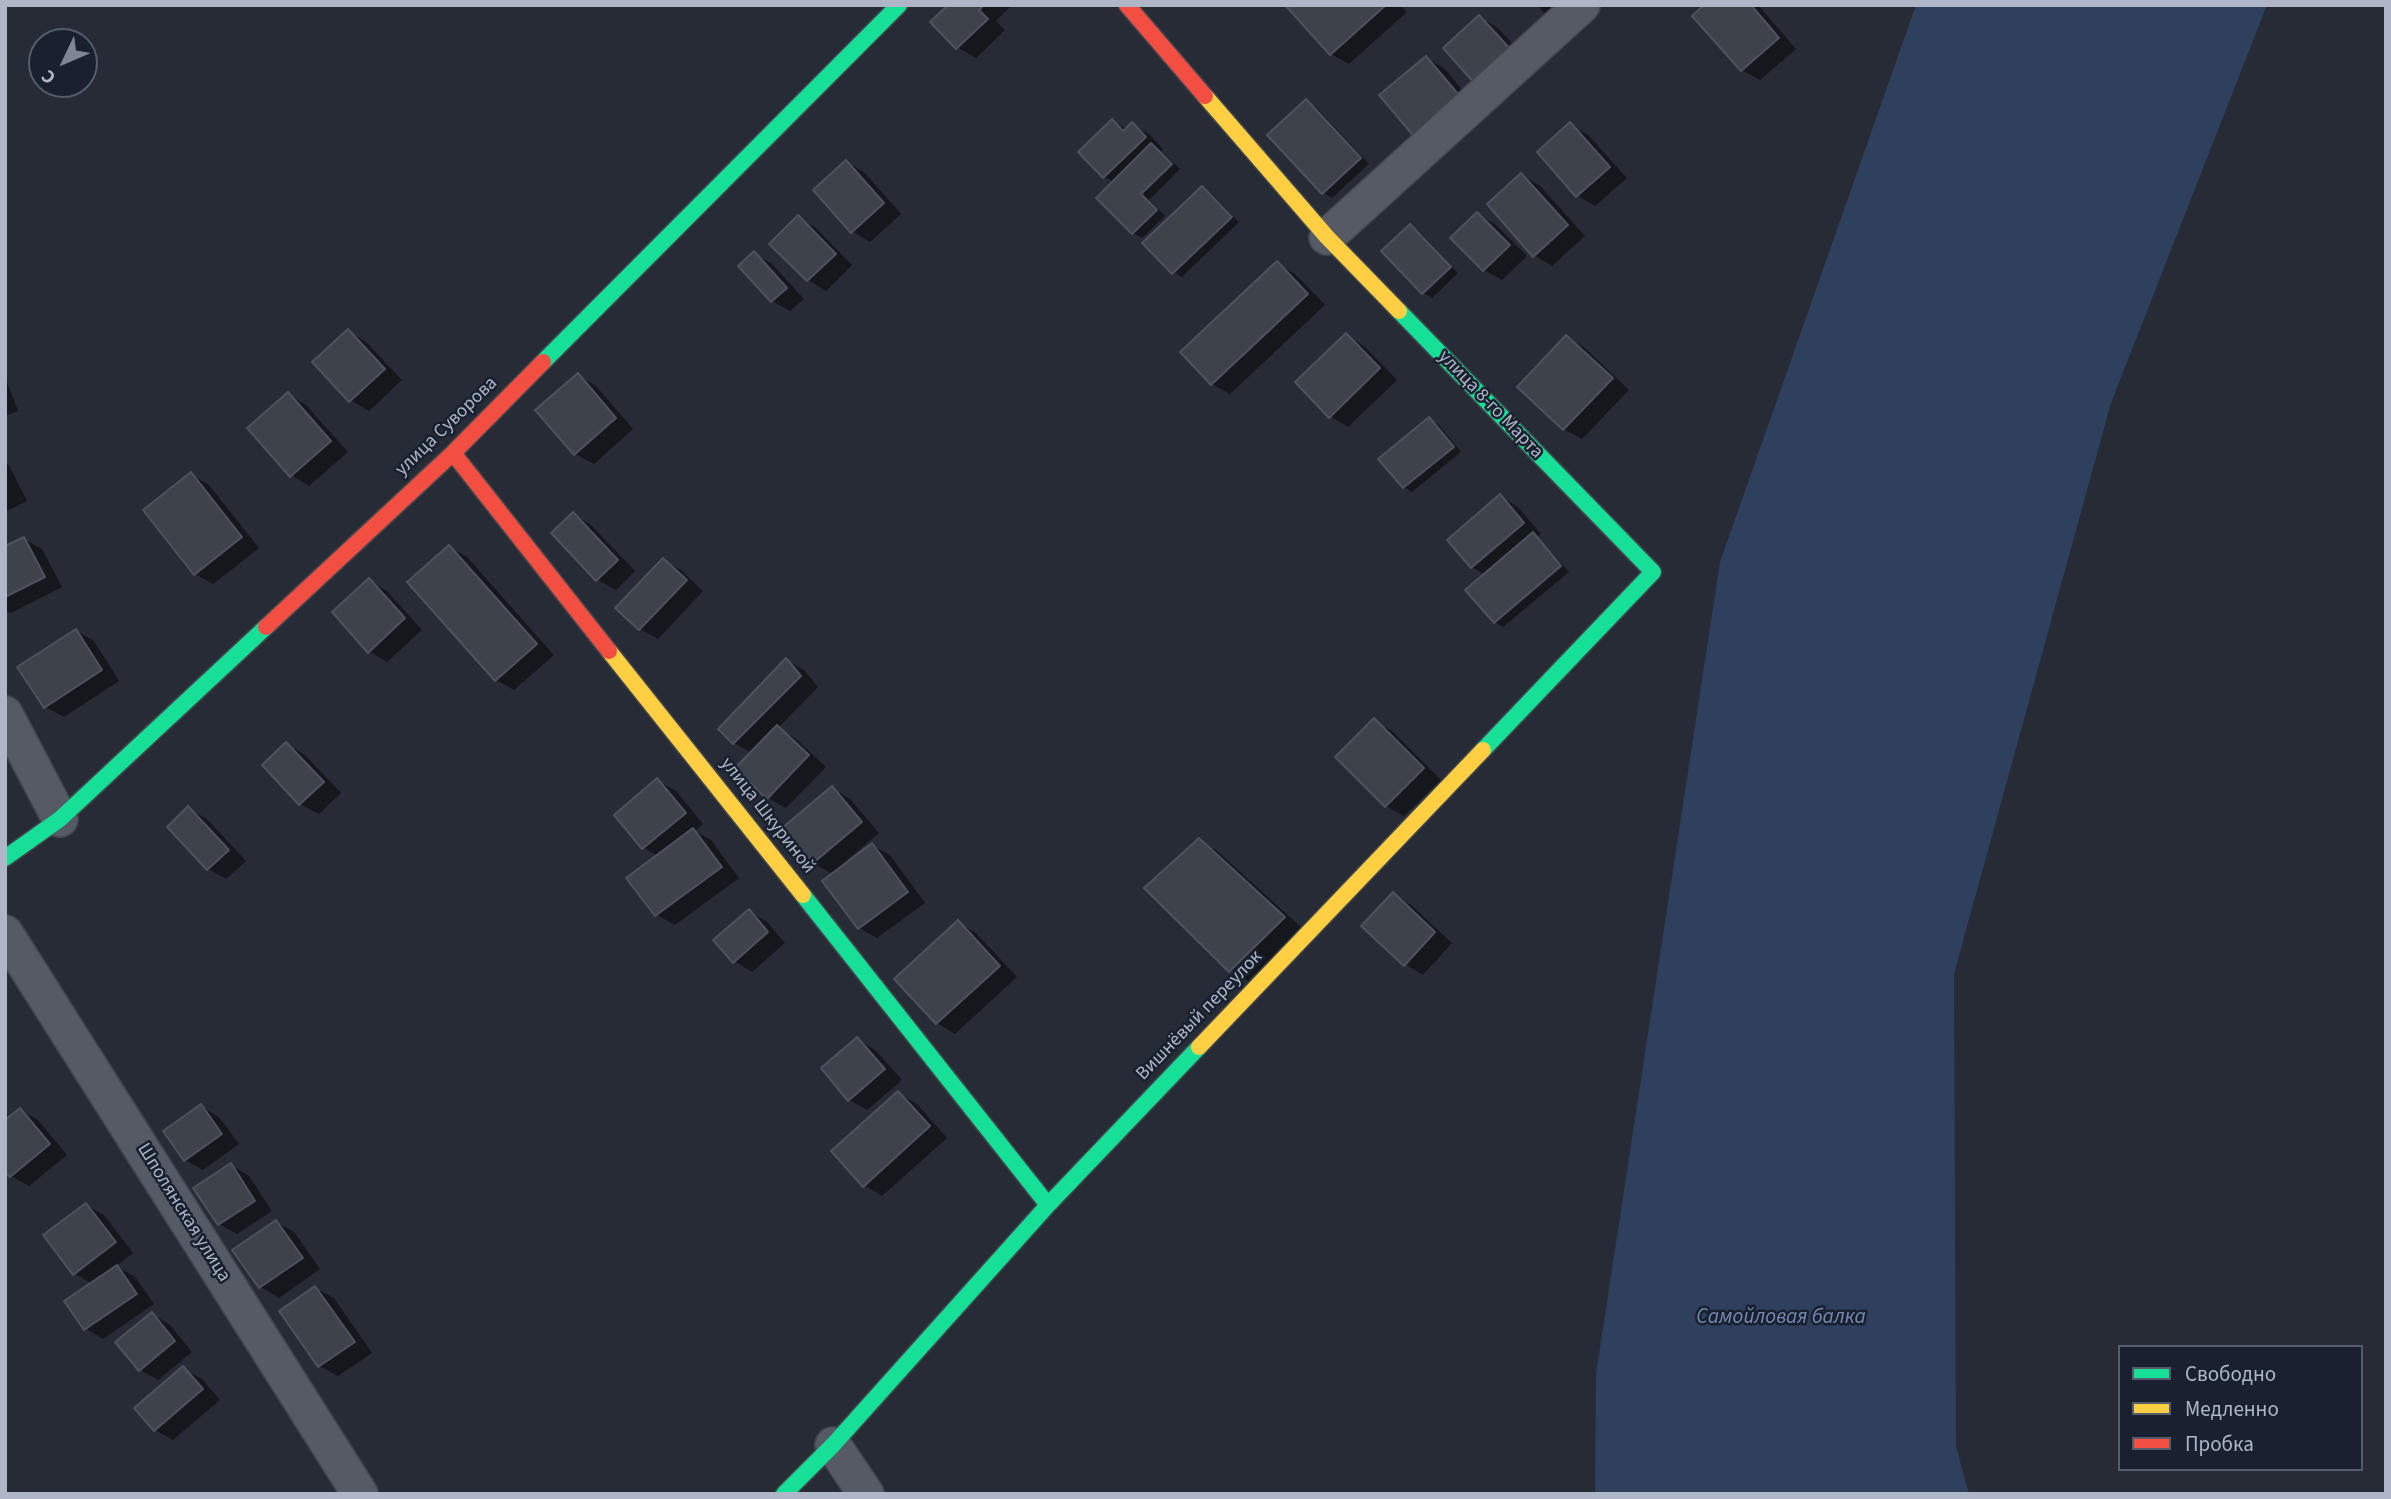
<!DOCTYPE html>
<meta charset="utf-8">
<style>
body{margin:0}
#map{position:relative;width:2391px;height:1499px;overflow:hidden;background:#262b35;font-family:"Source Sans 3",sans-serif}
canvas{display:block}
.frame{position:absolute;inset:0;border:7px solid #aeb6c8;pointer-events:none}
.legend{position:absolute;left:2118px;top:1345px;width:245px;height:126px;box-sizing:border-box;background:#192130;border:2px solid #555d6d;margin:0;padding:9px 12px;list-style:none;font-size:21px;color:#aeb6c8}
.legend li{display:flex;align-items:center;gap:14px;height:35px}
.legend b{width:35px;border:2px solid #555d6d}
.north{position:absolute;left:28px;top:28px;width:70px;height:70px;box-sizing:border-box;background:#192130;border:2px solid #555d6d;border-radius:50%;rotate:226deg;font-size:19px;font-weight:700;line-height:28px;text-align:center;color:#aeb6c8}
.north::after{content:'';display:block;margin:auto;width:24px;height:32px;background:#7e8595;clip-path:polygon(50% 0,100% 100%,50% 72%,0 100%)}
</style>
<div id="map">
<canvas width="2391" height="1499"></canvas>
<div class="frame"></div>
<ul class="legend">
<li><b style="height:9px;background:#16e098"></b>Свободно</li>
<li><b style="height:9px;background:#ffcf43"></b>Медленно</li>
<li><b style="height:9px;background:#f24e42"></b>Пробка</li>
</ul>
<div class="north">С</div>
</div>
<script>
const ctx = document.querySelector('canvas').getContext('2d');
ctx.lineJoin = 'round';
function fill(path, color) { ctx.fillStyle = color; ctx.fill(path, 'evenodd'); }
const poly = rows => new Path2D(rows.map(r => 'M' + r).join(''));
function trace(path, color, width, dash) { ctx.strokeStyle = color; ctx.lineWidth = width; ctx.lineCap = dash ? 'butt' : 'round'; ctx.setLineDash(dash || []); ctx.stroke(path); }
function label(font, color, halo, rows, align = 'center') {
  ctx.font = font + ' "Source Sans 3",sans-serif'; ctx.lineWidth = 5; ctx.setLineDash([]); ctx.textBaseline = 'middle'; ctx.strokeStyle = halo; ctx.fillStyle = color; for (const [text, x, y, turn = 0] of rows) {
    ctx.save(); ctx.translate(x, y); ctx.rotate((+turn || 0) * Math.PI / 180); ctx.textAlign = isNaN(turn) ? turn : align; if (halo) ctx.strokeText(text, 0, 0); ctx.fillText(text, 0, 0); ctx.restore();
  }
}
const water = poly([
 [1916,5,2267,5,2111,403,1954,974,1956,1446,1969,1494,1595,1494,1596,1374,1720,562]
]);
const shadow = poly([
 [950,5,1012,5,996,21,1005,30,976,58,957,47],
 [1287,5,1401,5,1407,12,1349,64,1331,54],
 [1537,5,1592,5,1549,18],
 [1706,5,1758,5,1796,49,1760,80,1742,70],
 [1479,17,1498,28,1530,63,1495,94],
 [1426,58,1444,68,1481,112,1436,149],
 [1306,101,1315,106,1369,164,1332,198,1324,193,1270,135],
 [1112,121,1127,129,1132,124,1150,135,1163,149,1161,151,1180,169,1149,200,1165,216,1142,238,1133,233,1098,198,1114,182,1105,177,1080,152],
 [1570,125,1588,135,1627,178,1595,206,1577,195],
 [847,162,865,173,901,214,870,242,852,231],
 [1522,175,1540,186,1585,236,1552,266,1534,255],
 [1202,188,1211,193,1239,222,1182,277,1173,272],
 [1477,214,1495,224,1527,256,1502,280,1484,270],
 [798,218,816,228,852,265,826,291,808,280],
 [1411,226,1419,231,1458,273,1432,298,1423,293,1384,251],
 [754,253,772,264,804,299,790,311,772,301],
 [1277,264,1295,274,1325,305,1230,394,1212,384],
 [348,331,366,342,402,380,369,411,350,400],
 [1346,335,1364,346,1397,380,1348,427,1330,416],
 [1566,337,1584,347,1629,390,1582,439,1564,429,1520,386],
 [578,375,596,386,633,429,594,464,575,454],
 [5,377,18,411,5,416],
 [288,394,306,405,348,452,309,486,291,475],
 [1429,419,1438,424,1461,452,1412,492,1404,487],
 [5,463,9,465,27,501,5,512],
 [191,474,209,485,259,548,213,584,195,574],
 [1500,496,1518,507,1541,534,1537,537,1569,572,1503,627,1495,622,1485,575,1472,567],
 [573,514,591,525,635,571,616,590,598,580,554,533],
 [24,539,42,549,62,587,11,613,5,610,5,548],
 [449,547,467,557,554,655,514,690,496,680,410,582],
 [663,560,681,570,703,591,658,639,640,629],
 [369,580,387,591,422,630,387,662,369,651],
 [76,631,94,641,119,681,64,717,45,707],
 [786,660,804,670,818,687,778,728,795,738,826,767,786,808,768,798,752,753,734,743,720,729],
 [1374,721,1392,731,1441,780,1404,816,1386,806],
 [287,744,305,755,341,793,319,814,300,804],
 [658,781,676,791,703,824,695,831,711,840,739,878,675,925,657,915,629,878,658,856,644,848],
 [832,788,850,799,879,833,847,860,849,862,872,845,890,855,925,903,877,938,859,928,833,874,813,863],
 [189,809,207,819,246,861,226,879,208,869],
 [1199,840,1217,851,1302,928,1248,981,1230,970],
 [1393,894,1411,905,1452,943,1423,975,1405,964],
 [749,911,767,922,785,943,752,972,734,961],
 [958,922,976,933,1017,977,955,1034,937,1023,896,979],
 [857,1039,875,1050,902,1080,867,1110,849,1100],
 [898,1093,917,1104,947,1138,882,1196,864,1185],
 [201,1106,219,1117,239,1144,203,1170,185,1160],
 [20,1110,38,1120,67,1155,29,1186,11,1176],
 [231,1165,249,1176,272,1211,237,1234,219,1224],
 [86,1205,104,1215,133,1253,116,1266,135,1277,154,1304,103,1339,85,1328,92,1284,74,1273],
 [276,1222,294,1232,320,1269,279,1298,261,1287,235,1250],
 [315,1288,334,1298,372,1353,338,1376,320,1366,281,1312],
 [152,1314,170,1325,192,1352,158,1380,140,1370],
 [183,1369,202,1379,220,1400,173,1440,155,1430]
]);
const building = poly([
 [948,5,984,5,979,10,988,19,956,49,930,22,948,5],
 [1285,5,1386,5,1330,55,1285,5],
 [1704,5,1751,5,1779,38,1741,71,1692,16,1704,5],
 [1479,15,1513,52,1476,85,1443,48,1479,15],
 [1426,56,1464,101,1417,140,1379,95,1426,56],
 [1306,99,1361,158,1322,194,1267,135,1306,99],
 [1112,119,1123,131,1132,122,1146,137,1103,178,1078,152,1112,119],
 [1570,122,1610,167,1576,197,1537,152,1570,122],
 [1151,143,1172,164,1141,194,1157,210,1132,234,1096,198,1151,143],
 [846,160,884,203,851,233,813,190,846,160],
 [1521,173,1568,225,1533,257,1487,204,1521,173],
 [1202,186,1232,217,1172,274,1142,243,1202,186],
 [1477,212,1510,245,1483,271,1450,238,1477,212],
 [798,215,836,254,807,281,769,244,798,215],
 [1410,224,1451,267,1422,294,1381,251,1410,224],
 [754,251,787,288,771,302,738,266,754,251],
 [1277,261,1308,294,1211,385,1180,352,1277,261],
 [348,329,385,369,349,402,312,362,348,329],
 [1346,333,1380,368,1329,418,1295,382,1346,333],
 [1566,335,1613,378,1563,430,1517,387,1566,335],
 [578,373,616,418,574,455,535,410,578,373],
 [288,392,331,441,290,477,247,428,288,392],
 [1429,417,1454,447,1403,488,1378,459,1429,417],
 [191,472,242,537,194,575,143,510,191,472],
 [1500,494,1524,523,1471,568,1447,540,1500,494],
 [573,512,618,560,596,581,551,533,573,512],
 [1533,532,1561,566,1494,623,1465,590,1533,532],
 [24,537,45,577,5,597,5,546,24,537],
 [449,545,537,644,495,681,407,582,449,545],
 [663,558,687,580,639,630,615,608,663,558],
 [369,578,405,618,368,653,332,612,369,578],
 [76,629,102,670,44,708,17,667,76,629],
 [786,658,801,676,733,744,718,729,786,658],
 [1374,718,1424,768,1385,807,1335,757,1374,718],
 [777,725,809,755,767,799,735,768,777,725],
 [286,742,324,782,299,805,262,765,286,742],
 [657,778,686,813,642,849,614,815,657,778],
 [832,786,862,822,812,864,782,828,832,786],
 [188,806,229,850,207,870,167,827,188,806],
 [693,828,722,867,655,916,626,878,693,828],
 [1199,838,1285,917,1229,972,1144,888,1199,838],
 [872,843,908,892,858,929,822,881,872,843],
 [1393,892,1435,932,1404,966,1361,926,1393,892],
 [749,909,768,932,733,963,713,940,749,909],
 [958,920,1000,966,936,1024,894,979,958,920],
 [857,1037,885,1069,848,1101,821,1068,857,1037],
 [898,1091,930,1126,863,1187,831,1151,898,1091],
 [201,1104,222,1134,184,1161,163,1131,201,1104],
 [20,1108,50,1144,10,1177,5,1172,5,1120,20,1108],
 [231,1163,255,1201,218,1225,193,1188,231,1163],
 [86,1203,116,1242,73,1275,43,1235,86,1203],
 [276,1220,303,1258,259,1288,232,1250,276,1220],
 [117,1265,137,1294,84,1330,64,1301,117,1265],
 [315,1286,355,1342,318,1367,279,1311,315,1286],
 [152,1312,175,1341,139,1371,115,1342,152,1312],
 [183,1366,203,1389,154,1431,134,1408,183,1366]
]);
const street = poly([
 [1327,237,1582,5],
 [5,714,60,819],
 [5,933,360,1494],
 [833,1445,866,1494]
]);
const fast = poly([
 [1399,311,1653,572,1483,750],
 [543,362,899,5],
 [5,858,60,819,266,627],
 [803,895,1048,1205],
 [784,1494,833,1445,1048,1205,1199,1047]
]);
const slow = poly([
 [1205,96,1327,237,1399,311],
 [609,651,803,895],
 [1199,1047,1483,750]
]);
const jam = poly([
 [1127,5,1205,96],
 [453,453,609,651],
 [266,627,453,453,543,362]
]);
const streetNames = [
 ["улица 8-го Марта",1490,405,46],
 ["улица Суворова",447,427,-44],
 ["улица Шкуриной",767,816,52],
 ["Вишнёвый переулок",1200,1016,-46],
 ["Шполянская улица",183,1213,58]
];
const waterNames = [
 ["Самойловая балка",1781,1318]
];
fill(water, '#2f3f5e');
fill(shadow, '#0007');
fill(building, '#3e424b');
trace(building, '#4d535e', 2);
trace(street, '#42464d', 38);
trace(fast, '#42464d', 19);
trace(slow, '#42464d', 19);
trace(jam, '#42464d', 19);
trace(street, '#565a64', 35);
trace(fast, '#16e098', 16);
trace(slow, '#ffcf43', 16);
trace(jam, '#f24e42', 16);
label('19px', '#aeb6c8', '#192130', streetNames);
label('italic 21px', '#748ab2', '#192130', waterNames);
</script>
